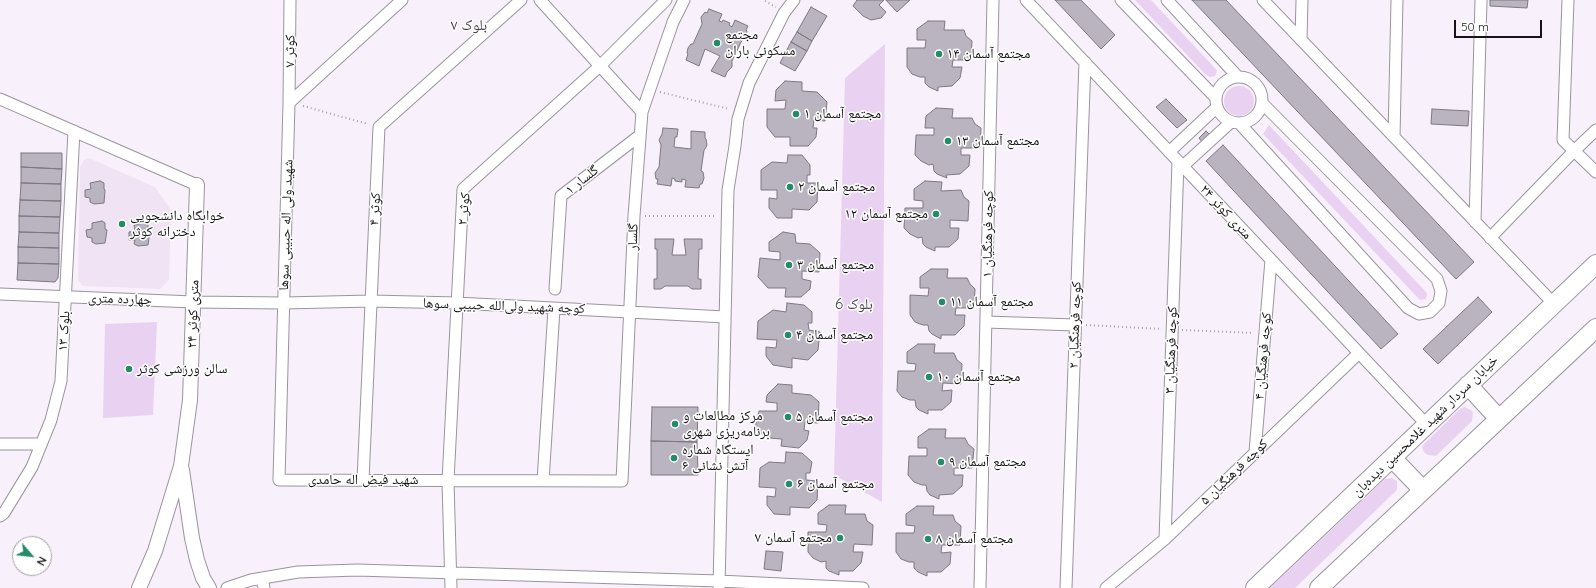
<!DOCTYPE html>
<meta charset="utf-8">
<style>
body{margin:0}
#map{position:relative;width:1596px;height:588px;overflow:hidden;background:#f8f1fb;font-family:Quicksand,sans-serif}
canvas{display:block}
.north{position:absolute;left:12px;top:536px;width:40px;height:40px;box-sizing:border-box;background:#fff;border:1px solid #a2a1a2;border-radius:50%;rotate:118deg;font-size:11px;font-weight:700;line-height:16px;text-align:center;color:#171417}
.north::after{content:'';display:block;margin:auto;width:14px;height:18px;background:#238b67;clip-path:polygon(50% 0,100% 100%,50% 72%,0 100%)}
.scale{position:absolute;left:1454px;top:20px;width:88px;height:18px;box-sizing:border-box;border:2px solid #171417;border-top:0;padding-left:5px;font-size:12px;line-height:14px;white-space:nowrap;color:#171417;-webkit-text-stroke:3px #fff;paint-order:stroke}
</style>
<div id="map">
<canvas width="1596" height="588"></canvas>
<div class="north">N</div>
<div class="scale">50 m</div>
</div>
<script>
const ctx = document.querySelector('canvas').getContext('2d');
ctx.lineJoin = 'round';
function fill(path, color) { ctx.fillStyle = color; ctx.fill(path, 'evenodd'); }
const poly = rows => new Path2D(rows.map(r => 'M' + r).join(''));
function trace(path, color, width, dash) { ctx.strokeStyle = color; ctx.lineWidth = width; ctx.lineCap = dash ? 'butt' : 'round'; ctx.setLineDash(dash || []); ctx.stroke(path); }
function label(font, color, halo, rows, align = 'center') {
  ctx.font = font + ' Quicksand,"Noto Naskh Arabic",sans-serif'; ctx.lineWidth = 3; ctx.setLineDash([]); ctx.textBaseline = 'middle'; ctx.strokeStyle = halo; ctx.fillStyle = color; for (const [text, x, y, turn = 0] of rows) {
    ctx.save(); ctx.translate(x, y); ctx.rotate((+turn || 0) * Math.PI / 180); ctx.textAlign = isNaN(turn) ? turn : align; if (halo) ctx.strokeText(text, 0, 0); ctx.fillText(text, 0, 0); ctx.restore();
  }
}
const built = poly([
 [89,158,155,187,171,210,169,280,160,289,83,286,78,280,80,167,84,160],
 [100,181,105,190,105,196,100,204,94,204,90,198,85,197,85,190,91,189,90,183],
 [101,221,105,223,105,229,107,230,105,243,96,244,92,242,92,238,87,237,87,230,92,229,92,223,94,222],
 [144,223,148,225,149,238,145,246,138,246,134,244,134,225]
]);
const green = poly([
 [1135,0,1151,0,1214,67,1217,71,1215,76,1210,77,1205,74],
 [885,44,882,502,834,475,845,78],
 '1224 101a15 15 0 1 1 30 0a15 15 0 1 1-30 0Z',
 [1269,125,1426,292,1427,294,1426,299,1421,300,1419,299,1263,134],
 [157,322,153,415,103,418,105,324],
 [1464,407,1471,410,1473,413,1472,421,1436,456,1428,455,1424,452,1422,447,1424,444,1459,410],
 [1392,478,1397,481,1397,490,1295,588,1270,588,1385,479]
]);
const building = poly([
 [857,0,884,0,879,5,886,12,881,18,871,20,863,16,853,6,857,0],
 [886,0,910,0,897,12,886,0],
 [1055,0,1081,0,1115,35,1101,49,1055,0],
 [1192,0,1226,0,1474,262,1456,279,1192,0],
 [1490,0,1528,0,1527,8,1490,6,1490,0],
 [811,7,827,16,812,41,797,32,811,7],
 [709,9,722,14,719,21,722,22,723,20,730,23,729,25,732,27,735,20,748,26,746,30,747,31,746,37,741,42,732,61,732,67,727,72,725,77,711,71,720,56,705,49,699,66,686,60,688,54,687,53,688,48,691,44,693,44,702,24,701,17,705,12,707,13,709,9],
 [928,21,945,21,944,30,964,30,966,36,972,41,971,60,953,60,952,67,962,67,960,78,952,86,938,87,938,91,929,87,925,83,925,77,920,77,912,74,907,67,907,48,925,48,926,40,917,40,917,29,928,21],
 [797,32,812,41,807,51,791,42,797,32],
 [791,42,807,51,795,71,780,63,791,42],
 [785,81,802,82,802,91,817,92,827,102,825,121,814,120,813,128,817,128,816,137,808,146,790,146,790,137,775,137,767,127,767,109,785,109,786,100,775,101,776,90,785,81],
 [1166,99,1187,120,1177,128,1156,107,1166,99],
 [936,108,953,109,952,118,972,118,975,124,981,128,980,148,961,148,961,155,970,155,969,166,960,174,946,175,947,178,937,174,934,171,933,164,929,165,921,161,915,155,916,135,934,135,934,128,925,128,926,116,936,108],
 [1432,109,1469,111,1468,126,1431,124,1432,109],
 [663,128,678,129,677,137,675,137,674,147,691,149,691,131,705,132,705,138,706,139,707,145,705,149,704,150,701,171,703,172,704,178,702,184,700,184,699,188,685,187,686,180,682,179,682,182,675,181,675,179,672,178,671,186,657,184,658,179,656,179,655,173,659,167,661,145,659,140,662,134,663,128],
 [1206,131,1211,136,1203,143,1199,138,1206,131],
 [1223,145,1398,334,1381,349,1206,161,1223,145],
 [21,153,62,153,62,169,21,167,21,153],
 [788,155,802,155,810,165,810,175,807,175,807,183,818,183,817,202,809,210,792,209,792,218,777,218,769,208,769,198,777,199,777,190,761,190,761,170,772,162,787,163,788,155],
 [21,167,62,169,61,184,21,183,21,167],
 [100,181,104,183,104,189,105,190,104,203,94,204,90,202,90,198,85,197,85,190,91,189,90,183,100,181],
 [925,181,942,182,941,191,961,190,964,197,969,201,968,221,950,220,950,228,959,228,958,239,949,247,935,247,935,251,926,247,923,244,922,237,918,238,910,234,904,228,905,208,923,208,923,201,914,200,914,189,925,181],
 [21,183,61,184,61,201,20,200,21,183],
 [20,200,61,201,60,217,19,216,20,200],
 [19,216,60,217,59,233,19,232,19,216],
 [102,221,105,223,105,229,107,230,105,243,96,244,92,242,92,238,87,237,86,230,92,229,92,223,102,221],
 [144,223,148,225,149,238,148,245,138,246,134,244,135,240,129,240,129,232,135,231,134,225,144,223],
 [19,232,59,233,59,248,18,247,19,232],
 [783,232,795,234,796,243,810,244,820,253,819,272,802,271,802,279,811,281,810,289,801,297,785,297,786,288,768,288,758,277,760,258,780,260,780,252,769,251,769,242,783,232],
 [655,239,674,239,672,255,686,255,684,239,702,239,702,249,699,249,698,279,701,279,701,289,692,289,688,286,665,286,661,289,654,289,654,279,657,279,657,249,655,249,655,239],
 [18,247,59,248,59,264,18,263,18,247],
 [18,263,59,264,58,278,55,282,17,280,18,263],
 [931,269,948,269,947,278,967,278,970,284,975,289,974,308,956,308,955,315,965,315,964,326,955,335,941,335,941,339,932,334,929,331,928,325,923,325,915,322,910,315,910,295,928,296,929,288,920,288,920,277,931,269],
 [1478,297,1492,312,1438,364,1423,349,1478,297],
 [787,303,804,305,812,312,812,323,808,323,809,330,820,332,818,350,808,360,792,358,792,368,773,365,766,356,766,347,776,348,777,340,757,339,758,321,773,310,786,312,787,303],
 [918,344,935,344,934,353,954,353,957,360,962,364,961,384,943,383,942,391,952,390,951,402,942,410,928,410,928,414,919,410,916,407,915,400,910,400,902,397,897,391,898,371,915,371,916,364,907,363,907,352,918,344],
 [778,384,792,385,792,393,811,395,819,402,818,423,805,422,804,430,809,431,807,440,799,448,781,446,782,439,767,438,755,428,759,411,777,411,777,403,766,402,767,395,778,384],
 [652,407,698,407,697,442,651,441,652,407],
 [929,429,946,429,945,438,965,438,968,444,974,449,972,468,954,468,954,475,963,475,962,486,953,494,939,495,939,499,930,495,927,491,926,485,922,485,914,482,908,475,909,456,927,456,927,448,918,448,918,437,929,429],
 [651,441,697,442,698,475,651,475,651,441],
 [786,452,802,453,812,462,810,473,806,473,806,480,818,481,817,500,809,508,790,507,790,515,774,514,767,505,767,496,775,497,776,488,759,487,760,468,769,462,785,463,786,452],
 [829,505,846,505,845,514,865,514,867,521,873,525,872,545,854,544,853,552,863,552,861,563,853,571,839,571,839,575,829,571,826,568,826,561,821,562,813,558,808,552,808,532,826,532,827,525,818,524,818,513,829,505],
 [917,506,934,506,933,515,953,515,955,521,961,526,960,545,942,545,941,553,951,552,950,564,941,572,927,572,927,576,918,572,914,568,914,562,909,562,901,559,896,552,896,533,914,533,915,526,906,525,906,514,917,506],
 [766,551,783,552,781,571,764,569,766,551]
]);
const path = poly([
 [765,1,776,7],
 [660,92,729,109],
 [303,106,368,124],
 [645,216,716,216],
 [1086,325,1162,329],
 [1182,330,1254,333]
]);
const minor = poly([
 [290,0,289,103,279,480,622,481,634,216,642,112,673,22,684,0],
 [540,0,642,112],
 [1026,0,1427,425],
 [1121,0,1216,98],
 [1167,0,1238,77],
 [1263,0,1554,304],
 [1568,0,1563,140,1596,172],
 [1301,40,1302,0],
 '1216 100a23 23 0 1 1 46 0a23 23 0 1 1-46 0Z',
 [0,99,197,185],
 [289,103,402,0],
 [1240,124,1408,308,1419,314,1430,312,1439,303,1441,291,1437,279,1262,103],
 [1394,137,1397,0],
 [1169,152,1217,107],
 [1183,166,1231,122],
 [1475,222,1481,0],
 [1490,238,1574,151,1596,130],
 [555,289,561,196,639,136],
 [0,294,193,302,284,303,371,301,457,303,725,317],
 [986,322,1075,325],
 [0,444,41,444],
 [1255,452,1271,260],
 [363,480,379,127,521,0],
 [543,481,554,309],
 [0,516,4,513,32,467,51,420,61,381,74,131],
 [1165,539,1178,162],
 [262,578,264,588],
 [719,587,728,190,735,146,738,119,749,83,784,13,794,0],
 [227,588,251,580,298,572,357,570,719,581,863,588],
 [451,588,448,481,463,189,601,65,666,0],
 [980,588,993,0],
 [1066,588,1085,62],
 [1106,588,1165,539,1359,353]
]);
const tertiary = poly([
 [182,470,192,538,197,560,203,578,209,588],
 [139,588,155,551,181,466,190,400,197,185]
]);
const primary = poly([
 [1468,385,1499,419],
 [1392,458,1423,490],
 [1255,588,1596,264],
 [1319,588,1596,328]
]);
const markers = [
 [717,43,4,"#238b67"],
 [939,54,4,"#238b67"],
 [796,114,4,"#238b67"],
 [948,141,4,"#238b67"],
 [790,187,4,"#238b67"],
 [936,214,4,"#238b67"],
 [122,224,4,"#238b67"],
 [789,265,4,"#238b67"],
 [942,302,4,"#238b67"],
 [788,335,4,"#238b67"],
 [129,369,4,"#238b67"],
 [929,377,4,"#238b67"],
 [788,417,4,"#238b67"],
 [675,424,4,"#238b67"],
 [674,458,4,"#238b67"],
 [941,462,4,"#238b67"],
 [789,484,4,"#238b67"],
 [840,538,4,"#238b67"],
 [928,539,4,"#238b67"]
];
const poiNames = [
 ["مجتمع",725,35],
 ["مسکونی باران",725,51],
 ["مجتمع آسمان ۱۴",947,54],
 ["مجتمع آسمان ۱",804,114],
 ["مجتمع آسمان ۱۳",956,141],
 ["مجتمع آسمان ۲",798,187],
 ["مجتمع آسمان ۱۲",928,214,"right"],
 ["خوابگاه دانشجویی",130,216],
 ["دخترانه کوثر",130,232],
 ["مجتمع آسمان ۳",797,265],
 ["مجتمع آسمان ۱۱",950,302],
 ["مجتمع آسمان ۴",796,335],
 ["سالن ورزشی کوثر",137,369],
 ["مجتمع آسمان ۱۰",937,377],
 ["مرکز مطالعات و",683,416],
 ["برنامه‌ریزی شهری",683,432],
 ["مجتمع آسمان ۵",796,417],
 ["ایستگاه شماره",682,450],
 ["۶ آتش نشانی",682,466],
 ["مجتمع آسمان ۹",949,462],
 ["مجتمع آسمان ۶",797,484],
 ["مجتمع آسمان ۷",832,538,"right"],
 ["مجتمع آسمان ۸",936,539]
];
const streetNames = [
 ["کوثر ۷",290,51,-89],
 ["گلسار ۱",582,180,-38],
 ["کوثر ۴",375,209,-87],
 ["کوثر ۲",464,209,-84],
 ["۲۴ متری کوثر",1226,212,47],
 ["شهید ولی اله حبیبی سوها",286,225,-88],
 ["کوچه فرهنگیان ۱",988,234,-89],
 ["گلسار",633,237,-88],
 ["چهارده متری",120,299,2],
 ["کوچه شهید ولی‌الله حبیبی سوها",504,306,2],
 ["۲۴ متری کوثر",193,314,-88],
 ["کوچه فرهنگیان ۲",1075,325,-88],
 ["بلوک ۱۳",64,331,-86],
 ["کوچه فرهنگیان ۳",1171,350,-88],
 ["کوچه فرهنگیان ۴",1263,356,-85],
 ["خیابان سردار شهید غلامحسین دیده‌بان",1425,426,-44],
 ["کوچه فرهنگیان ۵",1234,472,-44],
 ["شهید فیض اله حامدی",363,480]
];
const neighbourhoodNames = [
 ["بلوک ۷",469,25],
 ["بلوک 6",854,304]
];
fill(built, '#f0e4f4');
fill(green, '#e9d2f1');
fill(building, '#b9b4bf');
trace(building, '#7d7882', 1);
trace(minor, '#9b949d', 13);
trace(tertiary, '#9b949d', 16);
trace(primary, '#9b949d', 20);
trace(path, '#a7a1a9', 2, [1, 3]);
trace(minor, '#fff', 11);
trace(tertiary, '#fff', 14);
trace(primary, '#fff', 18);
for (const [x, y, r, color] of markers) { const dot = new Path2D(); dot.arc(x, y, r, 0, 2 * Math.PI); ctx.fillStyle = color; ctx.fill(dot); trace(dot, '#fff', 1.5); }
label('14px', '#171417', '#fff', poiNames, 'left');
label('14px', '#171417', '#fff', streetNames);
label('15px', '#474149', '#fff', neighbourhoodNames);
</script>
